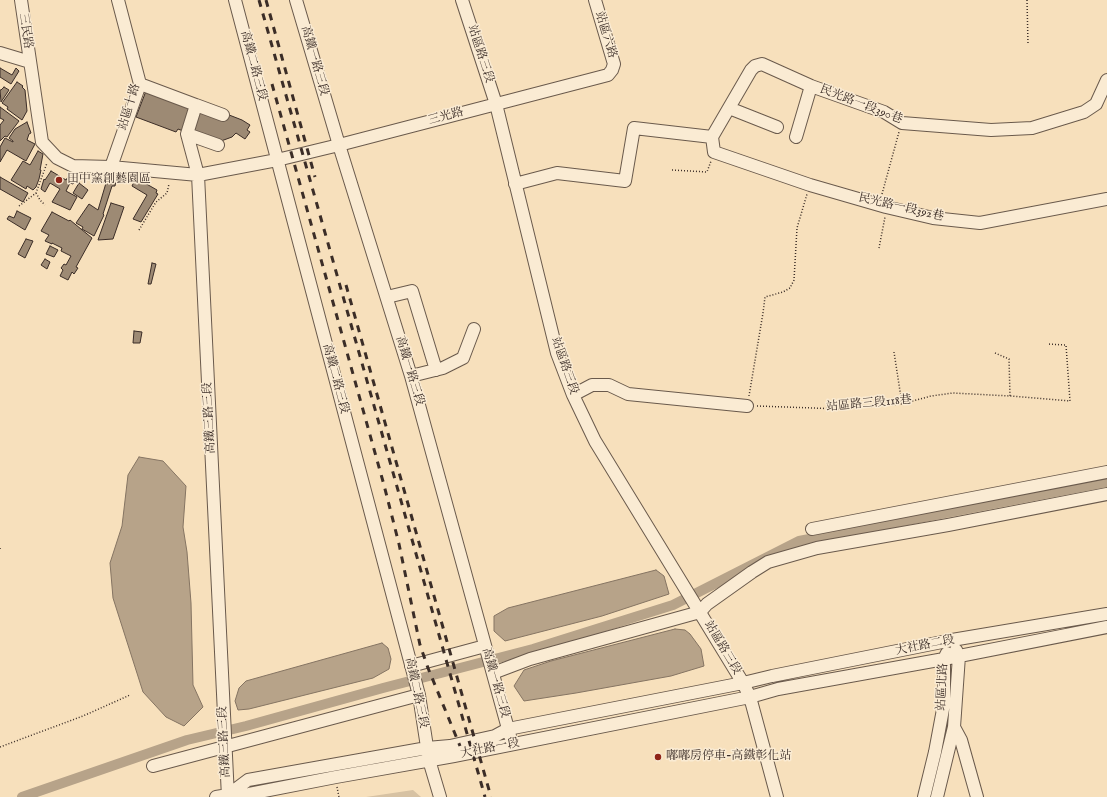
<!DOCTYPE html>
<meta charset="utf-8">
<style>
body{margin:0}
canvas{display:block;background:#f7e0bc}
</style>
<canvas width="1107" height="797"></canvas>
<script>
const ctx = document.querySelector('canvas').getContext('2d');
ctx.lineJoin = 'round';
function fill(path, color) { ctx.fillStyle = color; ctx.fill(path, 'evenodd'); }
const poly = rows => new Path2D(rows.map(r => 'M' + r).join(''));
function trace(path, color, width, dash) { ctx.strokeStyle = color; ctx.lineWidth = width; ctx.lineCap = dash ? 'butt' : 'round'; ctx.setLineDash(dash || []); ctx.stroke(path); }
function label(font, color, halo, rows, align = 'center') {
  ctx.font = font + ' "IM FELL English","Noto Serif TC",serif'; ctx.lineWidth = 3; ctx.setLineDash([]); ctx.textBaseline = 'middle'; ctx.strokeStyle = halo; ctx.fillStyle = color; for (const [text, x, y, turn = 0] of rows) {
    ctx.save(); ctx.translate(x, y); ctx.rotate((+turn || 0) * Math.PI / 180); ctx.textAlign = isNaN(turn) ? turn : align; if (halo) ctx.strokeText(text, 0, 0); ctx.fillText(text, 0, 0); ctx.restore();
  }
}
const green = poly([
 [413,790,421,797,366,797]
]);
const water = poly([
 [139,457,163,461,186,486,183,527,187,552,191,603,193,685,203,707,184,726,166,717,143,692,113,598,110,563,122,526,128,475,139,457],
 [656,570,664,576,669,594,602,616,505,641,494,631,494,616,508,608,656,570],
 [675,629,685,630,690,634,701,649,704,666,671,676,576,693,524,701,514,686,524,670,551,661,675,629],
 [382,643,388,648,391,659,389,669,373,678,249,709,238,710,235,701,239,688,246,681,382,643]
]);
const canal = poly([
 [22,797,187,740,246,726,383,688,533,649,673,605,799,541,1107,482]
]);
const building = poly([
 [0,68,12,75,16,68,19,71,11,84,0,77,0,68],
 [17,82,23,86,22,87,25,90,27,111,22,120,7,109,8,107,2,103,17,82],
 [4,87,9,90,1,102,0,90,1,90,4,87],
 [146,91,192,108,183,131,178,129,176,132,136,117,146,91],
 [0,107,19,121,7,137,5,136,0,141,0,125,4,120,0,118,0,107],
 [198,111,224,113,242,120,250,125,247,130,250,132,245,139,236,133,232,137,221,141,191,133,198,111],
 [27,122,31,133,29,134,27,140,35,144,26,161,7,150,0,162,0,147,5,138,13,142,13,141,9,138,15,129,27,122],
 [38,151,43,154,40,170,41,170,39,179,36,187,33,190,27,186,26,189,11,180,23,161,30,165,38,151],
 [51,171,66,180,71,172,78,175,73,184,70,183,66,191,77,197,70,210,52,202,60,189,50,183,45,192,41,189,44,179,45,180,51,171],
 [117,176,115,186,112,186,103,214,104,215,94,236,82,229,83,227,76,223,89,204,98,210,106,183,108,184,109,177,117,176],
 [0,177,28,193,23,202,0,189,0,177],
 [136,178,157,190,156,193,158,194,141,222,133,219,147,195,132,186,136,178],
 [79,183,88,190,82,199,73,193,79,183],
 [111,203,124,207,113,239,98,240,111,203],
 [17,211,31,218,25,230,7,219,9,216,14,218,17,211],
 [52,212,69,221,70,220,92,238,76,267,78,268,74,274,72,272,68,280,60,276,63,270,61,268,64,264,66,265,71,256,61,251,62,248,52,243,52,244,45,241,49,235,41,231,52,212],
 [26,239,33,241,25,258,18,254,26,239],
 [50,246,58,250,54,257,46,254,50,246],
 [45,259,50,262,47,269,41,265,45,259],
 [152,263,156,264,151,284,148,284,152,263],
 [134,331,142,332,140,343,133,343,134,331]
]);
const path = poly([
 [1027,0,1028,44],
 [672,170,707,172,711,161],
 [36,193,40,200,45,205],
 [882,194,899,132],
 [19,206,36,193,47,163],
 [139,230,156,202,167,193,169,184],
 [879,248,885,217],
 [894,352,902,404],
 [995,353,1009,359,1010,396],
 [749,396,763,313,765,297,783,292,790,288,794,280,797,228,807,194],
 [757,406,841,409,902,404,931,396,953,393,1010,396,1070,401,1066,345,1047,344],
 [0,549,0,548],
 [0,747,83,716,130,695],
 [337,787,339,797]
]);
const minor = poly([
 [21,0,42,142,57,158,73,166,111,167,198,175,277,160,339,145,608,75,612,70,614,64,595,0],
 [235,0,419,695,429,760,440,797],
 [296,0,339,145,411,376,510,736],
 [462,0,496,104,557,353,573,395,595,441,743,683,750,697,777,797],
 [0,53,30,62],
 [140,84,196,105,187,134,198,175,228,797],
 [196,105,223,115],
 [729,108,777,127],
 [187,134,218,145],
 [712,137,751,70,755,66,762,64,811,86,884,112,902,123,991,130,1032,128,1084,112,1096,104,1107,80],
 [712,137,714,152,810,185,886,207,933,218,980,223,1107,199],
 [796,137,811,86],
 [111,167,140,84,118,0],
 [515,184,557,173,625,181,634,128,712,137],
 [387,297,412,291,436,370],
 [411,376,443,368,463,358,474,329],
 [573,395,592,385,609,385,628,394,747,406],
 [812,529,1107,472],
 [411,666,485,646],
 [493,673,530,659,700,612,707,604,752,572,768,562,817,548,948,525,1107,494],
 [954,727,961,740,977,797],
 [153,766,419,695],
 [228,795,248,780,427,748,450,746,495,736,508,729,743,683,772,676,952,640,1107,614],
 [216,797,228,795,249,794,336,777,454,756,750,697,778,689,944,659,1107,627],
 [924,797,935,752,944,704,944,659,947,653],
 [937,797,954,727,959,656,956,650]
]);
const rail = poly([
 [259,0,485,797],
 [266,0,315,177],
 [272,84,384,485,399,544,420,645,428,668,460,746],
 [346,285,491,797]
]);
const markers = [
 [59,180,4,"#8f2418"],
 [658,757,4,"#8f2418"]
];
const streetNames = [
 ["三民路",25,31,82],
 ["站區六路",605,35,73],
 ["站區路三段",480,54,72],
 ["高鐵一路三段",314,61,74],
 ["高鐵二路三段",253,66,75],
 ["民光路一段390巷",861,105,21],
 ["站區十路",130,107,-73],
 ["三光路",446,117,-15],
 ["民光路一段392巷",901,208,13],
 ["站區路三段",564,366,71],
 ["高鐵一路三段",409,371,73],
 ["高鐵二路三段",335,379,75],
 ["站區路三段118巷",869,404,-5],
 ["高鐵三路三段",210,418,-93],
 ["大社路二段",925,646,-11],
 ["站區路三段",722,648,59],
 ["高鐵一路三段",495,683,74],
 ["站區北路",943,687,-87],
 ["高鐵二路三段",416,693,78],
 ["高鐵三路三段",225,742,-93],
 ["大社路一段",490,749,-11]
];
const poiNames = [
 ["田中窯創藝園區",67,180],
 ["嘟嘟房停車-高鐵彰化站",666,757]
];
fill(green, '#d7c2a3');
fill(water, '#b7a389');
trace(water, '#857462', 1);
trace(canal, '#b7a389', 10);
fill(building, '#9d8a74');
trace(building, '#3b2d27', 1);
trace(minor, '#6a5a4c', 14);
trace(path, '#3b2d27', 1.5, [1, 2]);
trace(minor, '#faebd3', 12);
trace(rail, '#3b2d27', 3, [7, 7]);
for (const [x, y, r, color] of markers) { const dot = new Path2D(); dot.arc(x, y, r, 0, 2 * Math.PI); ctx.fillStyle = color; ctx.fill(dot); trace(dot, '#faebd3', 1.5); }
label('12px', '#3b2d27', '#faebd3', streetNames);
label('12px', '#3b2d27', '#faebd3', poiNames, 'left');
</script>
